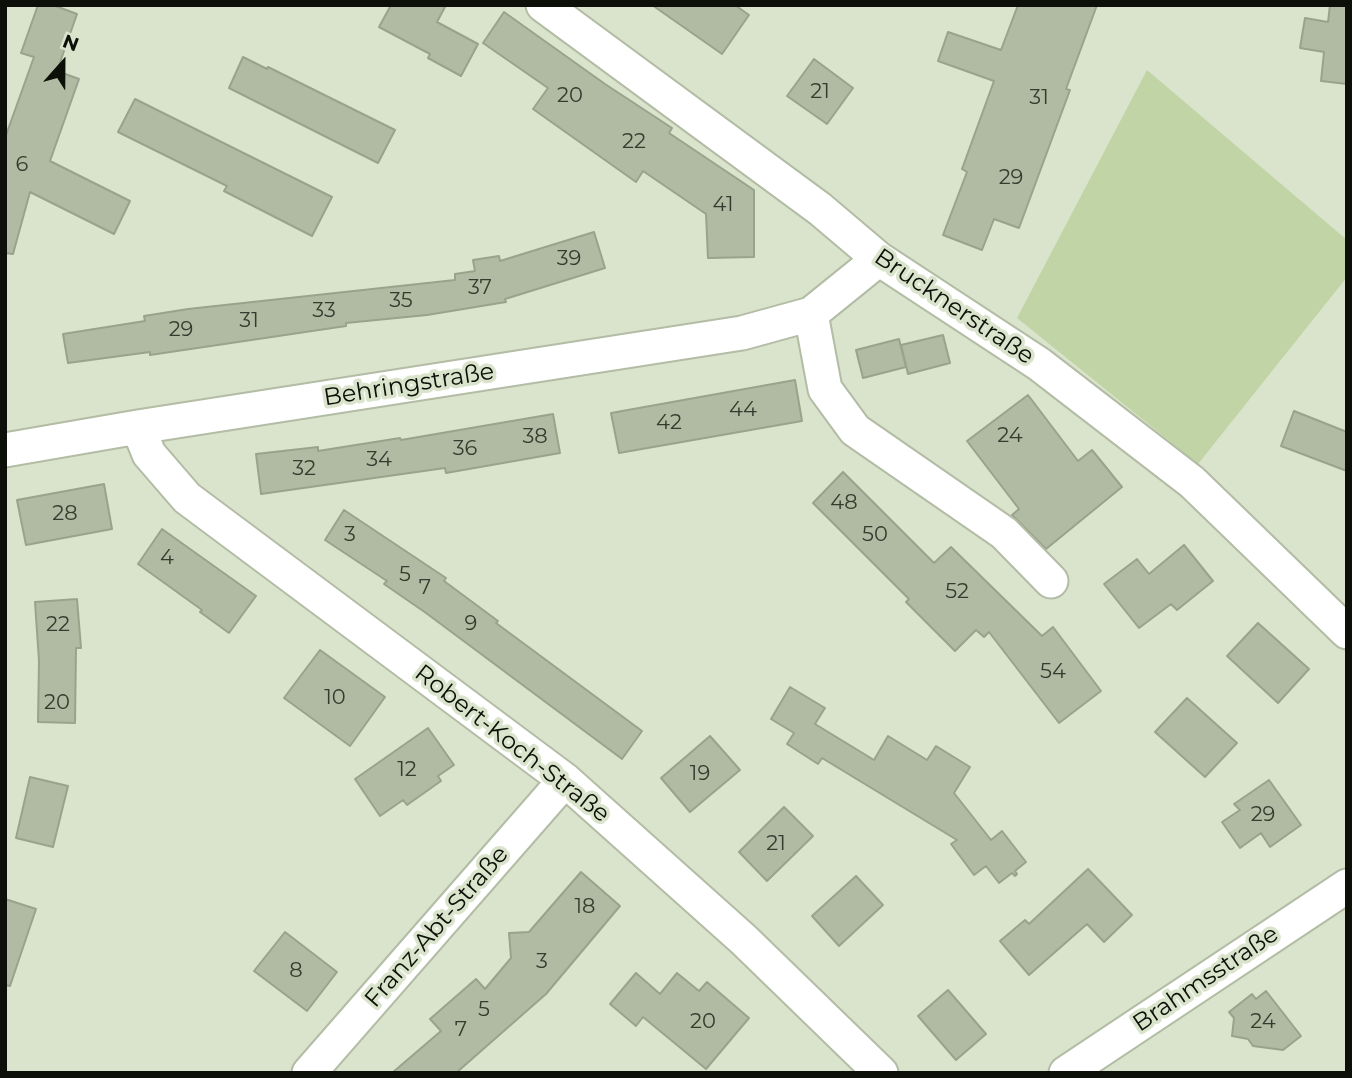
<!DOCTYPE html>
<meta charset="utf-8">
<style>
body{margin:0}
#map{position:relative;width:1352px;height:1078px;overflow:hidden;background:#dae4cc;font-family:Montserrat,sans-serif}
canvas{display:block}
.frame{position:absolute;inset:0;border:7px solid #0d1008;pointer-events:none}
.north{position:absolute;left:28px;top:28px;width:70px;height:70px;-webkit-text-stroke:5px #dae4cc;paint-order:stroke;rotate:21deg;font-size:19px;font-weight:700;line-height:28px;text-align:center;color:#0d1008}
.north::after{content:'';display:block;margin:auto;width:24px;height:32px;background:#0d1008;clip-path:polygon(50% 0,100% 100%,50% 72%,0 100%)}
</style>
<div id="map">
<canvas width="1352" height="1078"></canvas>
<div class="frame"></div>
<div class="north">N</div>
</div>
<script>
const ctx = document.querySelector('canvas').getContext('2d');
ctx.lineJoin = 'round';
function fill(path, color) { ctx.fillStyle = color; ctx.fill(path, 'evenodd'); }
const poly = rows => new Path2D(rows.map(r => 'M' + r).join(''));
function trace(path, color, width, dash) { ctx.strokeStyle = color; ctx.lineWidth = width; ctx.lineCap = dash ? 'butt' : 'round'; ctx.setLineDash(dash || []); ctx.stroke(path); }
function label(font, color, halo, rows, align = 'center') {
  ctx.font = font + ' Montserrat,sans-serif'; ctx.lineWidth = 7; ctx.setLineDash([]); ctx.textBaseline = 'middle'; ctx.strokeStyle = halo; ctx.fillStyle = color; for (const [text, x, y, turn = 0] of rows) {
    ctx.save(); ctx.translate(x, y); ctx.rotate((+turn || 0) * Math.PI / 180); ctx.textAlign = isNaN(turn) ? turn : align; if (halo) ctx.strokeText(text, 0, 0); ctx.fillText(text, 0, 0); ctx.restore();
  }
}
const green = poly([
 [1147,70,1347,240,1347,277,1198,464,1017,318]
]);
const building = poly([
 [38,5,53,5,77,14,57,71,79,79,50,161,130,201,114,234,30,192,13,254,5,253,5,138,34,57,21,53,38,5],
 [391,5,446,5,437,22,478,44,461,76,428,58,430,54,379,27,391,5],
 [652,5,735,5,749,15,722,54,652,5],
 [1018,5,1097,5,1066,89,1070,90,1019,228,994,219,982,250,943,235,967,172,962,169,994,81,938,61,948,32,1001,50,1018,5],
 [1330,5,1347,5,1347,84,1321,81,1324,52,1300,48,1305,18,1328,22,1330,5],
 [504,12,605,84,672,128,669,133,754,190,754,257,708,258,706,214,643,171,636,182,533,109,548,88,483,43,504,12],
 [243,57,267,69,268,67,395,130,378,163,229,88,243,57],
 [814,59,853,88,827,124,787,96,814,59],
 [135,99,332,197,312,236,224,191,227,186,118,132,135,99],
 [594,232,605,268,505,299,506,302,427,315,346,323,346,326,150,355,150,352,68,363,63,334,145,321,144,316,188,309,455,280,455,274,475,271,473,260,499,256,500,261,594,232],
 [943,335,950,363,908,374,901,345,943,335],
 [899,339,906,367,863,378,856,350,899,339],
 [795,380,802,421,619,453,611,413,795,380],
 [1028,395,1078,461,1092,450,1122,487,1046,549,1012,515,1019,509,967,441,1028,395],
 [1294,411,1347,432,1347,471,1281,446,1294,411],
 [553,414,560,453,446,473,445,468,261,494,256,454,318,447,318,451,400,438,401,440,553,414],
 [843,472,934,563,951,547,1042,636,1053,627,1101,691,1059,723,989,632,984,637,976,630,955,651,906,602,909,599,813,503,843,472],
 [104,484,112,529,26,545,17,500,104,484],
 [344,510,446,578,444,581,498,621,496,623,642,731,622,759,426,613,384,584,387,581,325,540,344,510],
 [162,529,256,596,229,633,200,612,202,610,138,564,162,529],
 [1184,545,1213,581,1177,610,1171,604,1139,628,1104,584,1137,559,1149,574,1184,545],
 [77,599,81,648,76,648,75,723,38,722,39,661,35,602,77,599],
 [1258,623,1309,669,1278,703,1227,656,1258,623],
 [320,650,385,697,350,746,284,698,320,650],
 [790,687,825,708,815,724,874,760,888,736,927,760,936,746,970,767,954,793,991,840,1002,831,1026,862,1015,871,1017,874,1015,876,1012,873,999,883,986,866,974,875,951,844,957,840,822,758,818,764,787,744,794,733,771,719,790,687],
 [1187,698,1237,743,1205,777,1155,732,1187,698],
 [428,728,454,765,438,776,441,781,407,805,403,800,380,816,355,779,428,728],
 [710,736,740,770,690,812,661,778,710,736],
 [30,777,68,786,53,847,16,838,30,777],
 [1269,780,1301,825,1270,847,1261,833,1240,848,1222,822,1240,810,1234,804,1269,780],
 [784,807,813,836,767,881,739,852,784,807],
 [1088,869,1132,915,1104,942,1087,924,1029,975,1000,941,1025,920,1029,924,1088,869],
 [581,872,620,906,546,994,456,1073,392,1073,441,1031,430,1019,476,979,485,989,511,958,509,933,529,932,581,872],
 [856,876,883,905,839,946,812,916,856,876],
 [5,899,36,909,10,986,5,985,5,899],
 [285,932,337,972,307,1011,254,971,285,932],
 [636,973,660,994,677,973,699,991,707,982,749,1018,706,1069,643,1017,636,1026,610,1004,636,973],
 [948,990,986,1034,956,1060,918,1016,948,990],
 [1266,991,1301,1036,1283,1050,1253,1046,1248,1039,1232,1036,1234,1018,1229,1012,1252,994,1256,999,1266,991]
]);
const minor = poly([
 [543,5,820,209,879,259,1039,364,1192,482,1347,632],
 [811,314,825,389,855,430,1004,533,1051,581],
 [138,427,149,454,187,498,565,780,744,940,881,1073],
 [5,450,138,427,742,333,811,314,879,259],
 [309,1073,565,780],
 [1066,1073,1347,886]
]);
const numberNames = [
 ["21",820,92],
 ["20",570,96],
 ["31",1039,98],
 ["22",634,142],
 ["6",22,165],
 ["29",1011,178],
 ["41",723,205],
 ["39",569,259],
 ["37",480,288],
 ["35",401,301],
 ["33",324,311],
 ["31",249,321],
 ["29",181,330],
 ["44",743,410],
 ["42",669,423],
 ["24",1010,436],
 ["38",535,437],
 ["36",465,449],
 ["34",379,460],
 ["32",304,469],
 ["48",844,503],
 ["28",65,514],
 ["3",350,535],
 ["50",875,535],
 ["4",167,558],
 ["5",405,575],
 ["7",425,588],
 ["52",957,592],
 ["9",471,624],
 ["22",58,625],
 ["54",1053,672],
 ["10",335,698],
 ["20",57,703],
 ["12",407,770],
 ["19",700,774],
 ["29",1263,815],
 ["21",776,844],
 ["18",585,907],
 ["3",542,962],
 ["8",296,971],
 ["5",484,1010],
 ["20",703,1022],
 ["24",1263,1022],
 ["7",461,1030]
];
const streetNames = [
 ["Brucknerstraße",954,307,34],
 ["Behringstraße",409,385,-9],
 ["Robert-Koch-Straße",512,744,38],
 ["Franz-Abt-Straße",437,927,-49],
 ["Brahmsstraße",1206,979,-34]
];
fill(green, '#c1d4a5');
fill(building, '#b1bba3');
trace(building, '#99a38c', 2);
trace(minor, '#b3bca5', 37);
trace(minor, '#fff', 33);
label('21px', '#363b2f', null, numberNames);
label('24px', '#0d1008', '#dae4cc', streetNames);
</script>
